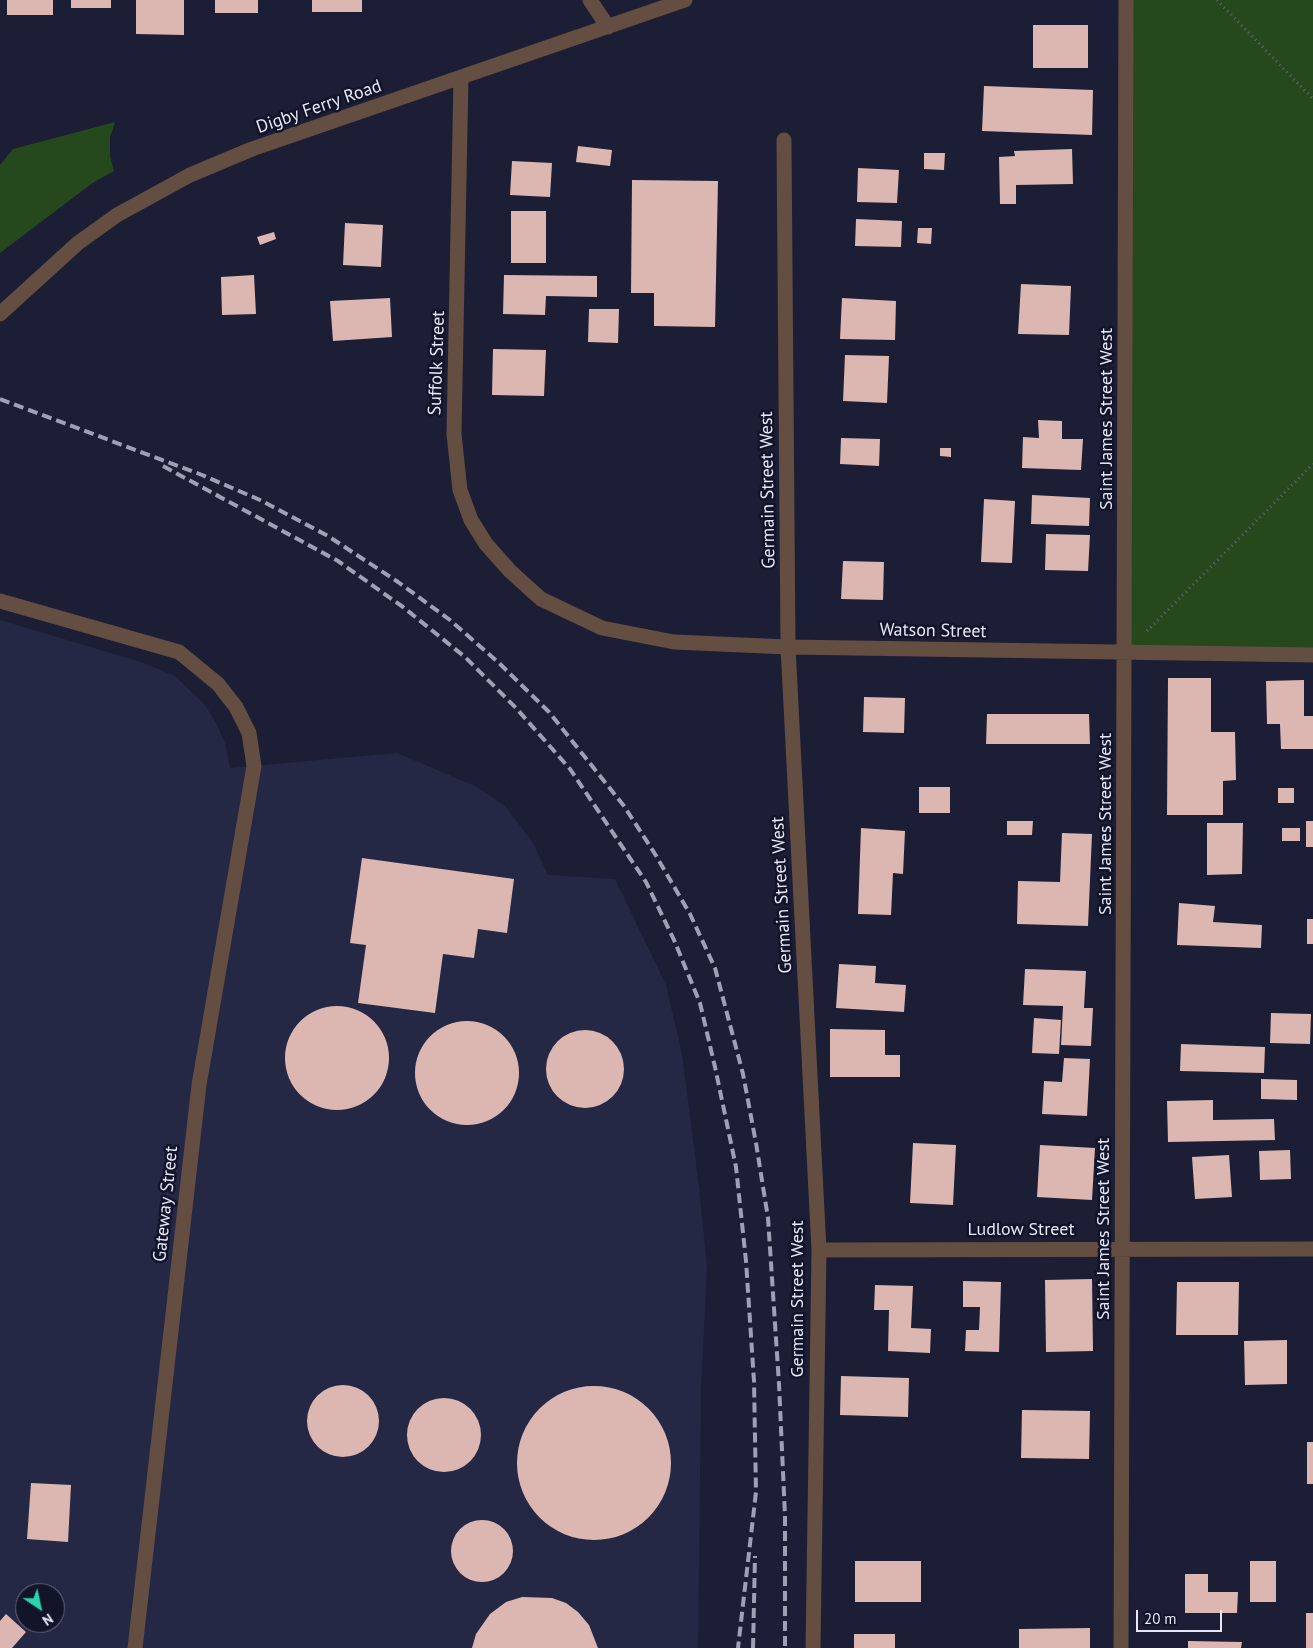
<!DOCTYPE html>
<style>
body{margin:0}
#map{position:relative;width:1313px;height:1648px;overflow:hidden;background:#1b1e35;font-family:"PT Sans",sans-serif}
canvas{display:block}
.north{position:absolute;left:15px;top:1583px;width:50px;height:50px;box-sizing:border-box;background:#12142a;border:1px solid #66697c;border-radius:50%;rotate:146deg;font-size:14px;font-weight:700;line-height:20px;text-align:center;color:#e5e8f8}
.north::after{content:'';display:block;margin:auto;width:18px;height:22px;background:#28d5ad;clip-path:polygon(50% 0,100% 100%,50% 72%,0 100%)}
.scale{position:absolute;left:1136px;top:1610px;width:86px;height:22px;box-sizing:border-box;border:2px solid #e5e8f8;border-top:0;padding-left:6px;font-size:15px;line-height:18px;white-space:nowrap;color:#e5e8f8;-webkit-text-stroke:4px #12142a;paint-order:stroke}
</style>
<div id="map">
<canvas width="1313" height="1648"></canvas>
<div class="north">N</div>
<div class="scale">20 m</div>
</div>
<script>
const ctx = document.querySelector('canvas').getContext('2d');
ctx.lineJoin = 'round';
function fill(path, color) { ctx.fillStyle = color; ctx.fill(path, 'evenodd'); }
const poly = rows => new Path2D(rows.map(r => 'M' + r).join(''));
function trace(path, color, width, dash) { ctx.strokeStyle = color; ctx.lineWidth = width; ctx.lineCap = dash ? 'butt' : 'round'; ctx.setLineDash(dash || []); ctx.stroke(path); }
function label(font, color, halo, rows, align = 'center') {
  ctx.font = font + ' "PT Sans",sans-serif'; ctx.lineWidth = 5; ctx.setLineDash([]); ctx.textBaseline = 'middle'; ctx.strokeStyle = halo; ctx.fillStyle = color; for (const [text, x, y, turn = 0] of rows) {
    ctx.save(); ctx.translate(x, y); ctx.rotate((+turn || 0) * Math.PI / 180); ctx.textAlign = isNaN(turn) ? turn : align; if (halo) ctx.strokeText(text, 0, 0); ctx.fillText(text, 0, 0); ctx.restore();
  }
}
const built = poly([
 [0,620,141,662,175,676,205,705,216,723,225,743,230,768,397,753,475,786,503,804,532,841,548,875,615,879,666,985,682,1054,699,1187,707,1266,701,1391,698,1648,0,1648],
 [25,1593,55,1593,55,1623,25,1623]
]);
const green = poly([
 [1126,0,1313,0,1313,655,1125,652],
 [115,122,110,137,110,156,114,171,94,182,0,253,0,165,13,149]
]);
const building = poly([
 [7,0,53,0,53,15,7,15],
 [71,0,111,0,111,8,71,8],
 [136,0,184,0,184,35,136,34],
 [215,0,258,0,258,13,215,13],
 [312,0,362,0,362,12,312,12],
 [1033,25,1088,25,1088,68,1033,68],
 [984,86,1093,90,1092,135,982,131],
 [578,146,612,150,610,166,576,162],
 [1072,149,1073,184,1016,185,1016,204,1000,204,999,157,1015,156,1014,151],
 [924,153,945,153,944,170,924,169],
 [512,161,552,163,550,197,510,195],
 [858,168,899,170,897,203,857,202],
 [632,180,718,181,715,327,654,326,654,293,631,293],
 [511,211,546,211,546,263,511,263],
 [856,219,902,221,901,247,855,246],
 [345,223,383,225,381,267,343,265],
 [918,228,932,228,931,244,917,243],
 [274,232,276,239,260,245,257,237],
 [254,275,256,314,222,315,221,277],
 [504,275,597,276,597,297,546,296,545,315,503,314],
 [1021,284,1071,286,1069,335,1018,334],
 [390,298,392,337,333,341,330,301],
 [842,298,896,301,895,340,840,339],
 [589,309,619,309,618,343,588,342],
 [493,349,546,350,544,396,492,395],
 [845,355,889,356,887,403,843,401],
 [1038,420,1062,421,1062,439,1083,439,1081,470,1022,468,1023,437,1039,438],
 [841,438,880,439,879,466,840,464],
 [940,448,951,448,951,457,940,456],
 [1032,495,1090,498,1089,526,1031,524],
 [984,499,1015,501,1012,563,981,562],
 [1046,534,1090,535,1088,571,1045,570],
 [843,561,884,562,883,600,841,599],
 [1168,678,1211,678,1211,732,1235,732,1236,780,1223,781,1223,815,1167,815],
 [1304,680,1304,716,1313,716,1313,749,1281,749,1280,724,1267,724,1266,681],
 [864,697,905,698,904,733,863,732],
 [987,714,1089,714,1090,744,986,744],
 [919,787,950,787,950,813,919,813],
 [1278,788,1294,788,1294,803,1278,803],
 [1007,821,1033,821,1032,835,1007,835],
 [1306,821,1313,821,1313,847,1306,847],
 [1207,823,1243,823,1242,874,1207,875],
 [861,828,905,831,903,874,893,873,891,915,858,914],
 [1282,828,1300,828,1300,841,1282,841],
 [1062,833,1092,834,1088,926,1017,924,1018,881,1060,882],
 [362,858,514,879,507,933,478,929,474,958,443,954,435,1013,358,1003,366,945,350,943],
 [1179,903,1215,906,1213,922,1262,925,1261,948,1177,945],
 [1307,919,1313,919,1313,944,1307,944],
 [839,964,876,966,875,983,906,985,904,1012,836,1008],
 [1025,969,1086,971,1084,1008,1093,1008,1091,1046,1061,1045,1063,1006,1023,1005],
 '285 1058a52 52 0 1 1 104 0a52 52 0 1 1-104 0Z',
 [1271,1013,1311,1014,1310,1044,1270,1043],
 [1034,1018,1061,1020,1059,1054,1032,1053],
 '415 1073a52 52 0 1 1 104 0a52 52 0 1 1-104 0Z',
 [830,1029,885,1030,885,1055,900,1055,900,1077,830,1077],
 '546 1069a39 39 0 1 1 78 0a39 39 0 1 1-78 0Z',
 [1181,1044,1265,1047,1264,1073,1180,1071],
 [1064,1058,1090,1059,1087,1116,1042,1114,1044,1081,1062,1082],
 [1261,1079,1297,1080,1297,1100,1261,1099],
 [1213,1100,1213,1120,1274,1119,1275,1140,1168,1142,1167,1101],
 [913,1143,956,1145,953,1205,910,1203],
 [1040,1145,1095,1148,1092,1200,1037,1197],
 [1290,1150,1291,1179,1260,1180,1259,1151],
 [1229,1155,1232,1197,1195,1199,1192,1157],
 [1092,1279,1093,1351,1046,1352,1045,1280],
 [963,1281,1001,1282,999,1352,965,1351,966,1330,979,1330,980,1307,963,1307],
 [1177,1282,1239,1282,1238,1335,1176,1335],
 [875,1285,913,1286,911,1328,931,1329,930,1353,888,1351,889,1310,874,1310],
 [1287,1340,1287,1384,1245,1385,1244,1341],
 [841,1376,909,1378,908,1417,840,1415],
 '307 1421a36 36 0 1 1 72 0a36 36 0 1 1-72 0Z',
 '517 1463a77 77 0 1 1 154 0a77 77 0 1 1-154 0Z',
 '407 1435a37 37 0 1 1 74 0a37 37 0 1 1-74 0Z',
 [1022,1410,1090,1411,1089,1459,1021,1458],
 [1307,1442,1313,1442,1313,1484,1307,1484],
 [31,1483,71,1485,68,1542,27,1539],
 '451 1551a31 31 0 1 1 62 0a31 31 0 1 1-62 0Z',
 [855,1561,921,1561,921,1602,855,1602],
 [1250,1561,1276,1561,1276,1602,1250,1602],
 [1185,1574,1208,1574,1208,1592,1238,1592,1237,1613,1185,1613],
 [522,1597,552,1598,566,1603,578,1612,589,1625,598,1648,472,1648,476,1634,490,1614,506,1602],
 [1306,1613,1313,1613,1313,1648,1306,1648],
 [6,1614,26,1632,12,1648,0,1648,0,1621],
 [1090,1628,1090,1648,1019,1648,1019,1629],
 [854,1634,895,1634,895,1648,854,1648],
 [1188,1641,1242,1642,1241,1648,1188,1648]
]);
const path = poly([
 [1217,0,1313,99],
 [1147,631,1313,464]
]);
const minor = poly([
 [590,0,608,27],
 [461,77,454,434,460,490,471,520,486,544,510,571,541,599,602,628,674,642,788,647,1313,655],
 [784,140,788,647,819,1250,813,1648],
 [0,314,78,243,117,215,190,175,252,149,685,0],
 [0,601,179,652,218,684,236,707,249,733,254,766,199,1085,135,1648],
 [819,1250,1313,1249],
 [1121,1648,1126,0]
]);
const rail = poly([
 [0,399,202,475,260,500,328,536,398,582,450,620,499,663,549,712,624,806,655,854,690,914,715,968,743,1074,756,1143,768,1218,779,1384,785,1516,785,1648],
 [163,466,338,561,403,607,465,657,516,708,570,769,646,882,674,940,700,1003,715,1067,736,1167,746,1261,754,1381,756,1492,738,1648],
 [753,1648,755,1556]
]);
const streetNames = [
 ["Digby Ferry Road",319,107,-19],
 ["Suffolk Street",437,363,-88],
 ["Saint James Street West",1107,419,-90],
 ["Germain Street West",768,490,-91],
 ["Watson Street",933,631,1],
 ["Saint James Street West",1106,824,-90],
 ["Germain Street West",782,895,-93],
 ["Gateway Street",166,1204,-84],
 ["Saint James Street West",1104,1229,-90],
 ["Ludlow Street",1021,1230],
 ["Germain Street West",798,1299,-90]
];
fill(built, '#252845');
fill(green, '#25491c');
fill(building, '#dcb7b2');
trace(path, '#63667a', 3, [1, 4]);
trace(minor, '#644d41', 15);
trace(rail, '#9ea1b4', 4, [10, 5]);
label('18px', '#e5e8f8', '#12142a', streetNames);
</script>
